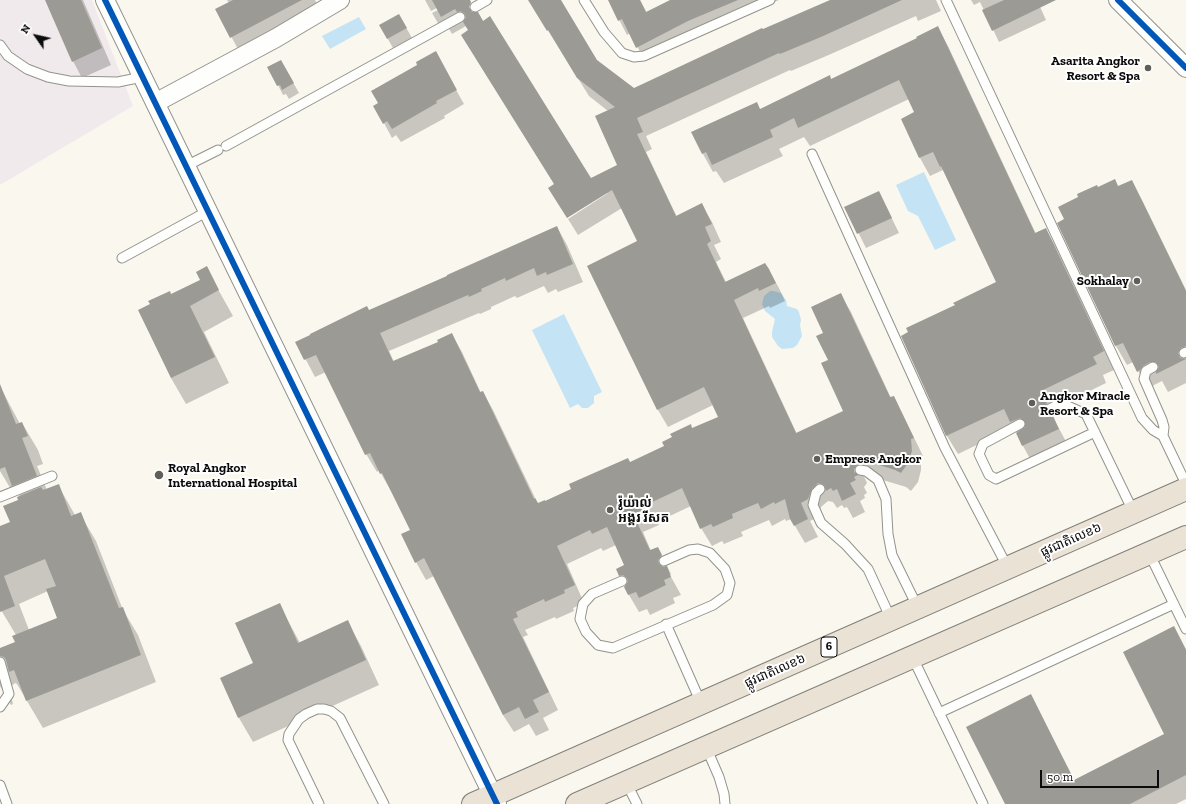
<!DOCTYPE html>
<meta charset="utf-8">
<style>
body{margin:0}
#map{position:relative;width:1186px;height:804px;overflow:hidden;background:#faf8ee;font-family:"Zilla Slab",serif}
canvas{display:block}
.north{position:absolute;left:16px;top:16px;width:40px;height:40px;-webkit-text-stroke:3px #fff;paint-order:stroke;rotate:304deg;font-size:11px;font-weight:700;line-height:16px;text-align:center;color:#0b0b0b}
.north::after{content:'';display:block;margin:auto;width:14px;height:18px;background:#0b0b0b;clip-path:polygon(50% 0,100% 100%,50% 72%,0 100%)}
.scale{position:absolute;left:1040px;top:770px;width:119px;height:18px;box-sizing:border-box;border:2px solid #0b0b0b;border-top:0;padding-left:5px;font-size:12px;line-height:14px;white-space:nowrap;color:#0b0b0b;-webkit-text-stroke:3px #fff;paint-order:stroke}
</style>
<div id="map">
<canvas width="1186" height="804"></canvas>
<div class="north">N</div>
<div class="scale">50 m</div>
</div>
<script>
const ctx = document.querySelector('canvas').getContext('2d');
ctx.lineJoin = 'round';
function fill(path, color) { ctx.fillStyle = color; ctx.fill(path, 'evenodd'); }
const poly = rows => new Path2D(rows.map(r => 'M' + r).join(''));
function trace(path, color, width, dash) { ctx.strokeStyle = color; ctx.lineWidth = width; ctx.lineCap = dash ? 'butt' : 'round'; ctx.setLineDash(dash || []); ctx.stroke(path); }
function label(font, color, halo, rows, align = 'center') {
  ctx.font = font + ' "Zilla Slab","Noto Sans Khmer",serif'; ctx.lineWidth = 4; ctx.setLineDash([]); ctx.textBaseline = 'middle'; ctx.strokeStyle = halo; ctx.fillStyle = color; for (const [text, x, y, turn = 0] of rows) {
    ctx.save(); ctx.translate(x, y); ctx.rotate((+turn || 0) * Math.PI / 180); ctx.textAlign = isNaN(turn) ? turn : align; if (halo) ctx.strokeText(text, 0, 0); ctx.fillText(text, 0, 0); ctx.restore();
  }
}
const industrial = poly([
 [0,0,92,0,133,106,0,185]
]);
const water = poly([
 [359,17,366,29,330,49,322,36],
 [924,172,956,240,935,250,918,216,908,211,896,185],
 [770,291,774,291,781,293,786,300,787,306,797,309,799,312,801,320,800,325,802,336,797,345,793,348,782,349,778,346,772,337,772,332,775,319,765,311,762,304,764,296],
 [564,314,602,392,594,396,594,403,588,408,582,408,578,404,570,408,532,330]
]);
const shadow = poly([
 [46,0,83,0,111,65,82,78,73,61],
 [227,0,315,0,321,11,239,51,217,10,229,3],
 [425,0,465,0,471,12,473,12,469,4,471,3,591,179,618,166,608,111,589,96,529,0,559,0,596,60,633,89,832,0,936,0,941,11,918,21,916,16,831,54,791,71,790,70,646,136,652,149,646,152,677,217,702,205,712,222,721,242,714,245,721,259,716,262,726,282,765,264,779,288,785,301,770,308,769,306,743,318,797,434,845,411,829,361,824,334,840,294,851,312,891,398,893,397,903,415,923,456,921,457,921,470,918,482,911,491,906,487,863,474,867,483,864,487,867,493,864,495,865,498,860,501,865,512,853,518,847,507,844,508,842,505,837,508,833,502,828,501,821,507,818,517,810,521,818,537,805,543,791,519,786,521,785,519,772,526,769,520,741,532,743,536,724,544,722,541,712,546,701,528,691,506,657,522,659,525,643,532,651,551,657,548,667,566,671,574,670,575,681,595,673,598,675,603,650,615,647,609,639,612,629,595,625,587,626,586,620,575,625,566,616,545,603,551,601,548,567,564,584,603,573,608,574,611,556,619,555,617,525,630,528,635,523,637,558,710,543,718,549,730,536,736,529,724,514,732,503,715,434,576,426,580,416,562,402,534,412,530,392,490,391,491,379,470,377,472,366,454,326,372,315,377,297,343,557,227,567,245,583,282,558,292,556,289,548,293,544,286,517,298,515,296,491,307,491,309,480,314,479,313,389,351,394,362,439,342,452,335,462,352,481,393,483,392,493,410,538,504,545,502,665,447,692,429,719,417,713,405,668,427,658,410,588,266,638,242,622,208,578,235,568,219,608,193,603,194,555,185,473,53,469,31,466,26,452,34,448,27,442,30,432,13,442,8,441,6,431,11],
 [609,0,640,0,647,13,673,0,779,0,697,36,645,61,630,33,627,35],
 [971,0,1037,0,1046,20,999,42,980,2,974,5],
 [399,15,412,38,393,48,380,25],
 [938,28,948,46,1036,234,1046,229,1056,247,1114,370,1103,375,1106,383,1053,409,1055,414,1053,415,1056,423,1069,447,1033,464,1023,446,1014,427,958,454,947,436,902,336,997,283,943,170,930,176,920,158,902,119,915,113,909,99,810,146,804,137,779,149,783,156,724,183,716,171,713,172,703,154,693,132,760,110,831,80,918,38],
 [281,61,299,93,289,99,286,94,283,95,278,85],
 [419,65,443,67,464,104,444,116,445,118,401,142,396,135,392,138,384,123,379,104],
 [1131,181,1142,200,1186,290,1186,383,1168,392,1162,381,1154,385,1149,390,1133,362,1127,365,1116,346,1058,223,1065,220,1098,189,1118,188],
 [879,192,899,233,866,248,846,208],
 [206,268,233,316,204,332,229,383,186,404,171,378,139,311,201,280],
 [3,392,20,424,22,423,38,450,43,464,37,466,47,490,58,485,75,515,80,514,96,541,123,610,138,635,156,682,43,728,17,684,15,683,9,688,13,704,11,705,0,686,0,649,16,643,16,635,1,610,0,611,0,527,11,523,20,497,19,495,15,496,0,471,0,393],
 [48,591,58,618,29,630,19,604],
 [279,604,300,643,347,621,361,646,379,685,253,742,239,718,221,678,254,663],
 [1174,627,1186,649,1186,799,1176,804,1007,804,1030,695,1075,781,1165,735]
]);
const building = poly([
 [45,0,81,0,102,48,72,62],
 [233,0,302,0,230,38,215,9],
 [432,0,470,0,471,2,469,7,472,12,478,12,483,21,490,16,591,178,617,165,595,116,615,107,577,78,548,30,547,31,528,0,561,0,597,60,634,88,762,28,763,29,830,0,902,0,821,37,780,54,779,53,637,118,643,132,637,134,676,216,702,203,712,224,705,227,711,241,707,244,725,282,765,263,769,269,776,283,759,291,758,288,734,300,796,433,843,411,821,363,828,360,816,336,823,333,811,307,841,293,890,397,894,396,914,438,911,439,912,451,908,463,901,473,895,470,854,457,857,465,854,469,854,472,858,475,854,477,856,480,850,483,856,494,842,501,837,489,833,491,831,488,826,491,824,485,818,483,812,489,808,499,801,503,808,519,794,526,790,519,785,499,775,504,774,502,761,509,758,503,732,514,733,518,713,527,711,524,700,529,682,488,648,504,649,507,633,514,650,550,658,547,662,555,658,560,659,564,663,567,667,566,671,577,664,580,666,585,639,598,636,592,628,595,624,587,628,582,627,578,623,575,619,576,616,569,624,565,607,527,592,534,590,530,557,546,575,585,564,590,565,593,545,602,544,599,516,612,518,617,513,619,549,692,533,700,539,712,525,719,519,707,503,715,424,558,415,563,401,534,410,530,382,473,380,474,370,453,365,455,316,355,304,360,295,342,310,335,310,334,367,306,369,310,447,276,447,275,557,226,573,264,547,275,546,272,537,276,534,268,506,281,505,278,481,289,482,291,469,297,468,295,380,333,393,361,438,342,437,340,452,333,480,392,483,391,534,499,535,498,538,503,545,500,545,501,571,489,569,484,628,458,630,462,664,446,662,442,672,437,670,434,691,424,692,428,718,417,704,387,657,410,587,266,637,241,612,190,567,218,548,188,554,184,461,35,468,30,463,22,466,18,465,14,461,11,457,12,455,9,441,17],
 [608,0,640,0,646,12,670,0,738,0,688,21,636,48,622,19,618,21],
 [1004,0,1056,0,992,31,982,10],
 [399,14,407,28,387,39,379,25],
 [938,26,1035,233,1046,228,1104,351,1093,357,1097,364,1043,390,1046,396,1044,397,1047,404,1039,409,1039,414,1044,418,1052,414,1059,429,1022,446,1016,433,1025,427,1025,422,1020,418,1010,422,1004,409,946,436,901,336,908,332,906,328,955,305,953,303,996,282,941,166,940,167,933,152,919,158,901,119,914,112,899,80,798,128,794,118,770,130,773,137,712,165,706,152,702,154,691,132,757,102,760,109,830,75,831,79,917,38,916,37],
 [436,51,457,90,436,101,437,103,392,129,387,121,383,124,373,106,378,103,371,91,417,65,416,62],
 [281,60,294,83,282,90,280,85,277,86,267,67],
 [1115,179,1118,186,1132,180,1186,291,1186,346,1181,348,1178,353,1180,358,1186,359,1156,374,1156,372,1159,367,1156,362,1150,362,1143,366,1140,370,1137,372,1123,343,1115,346,1057,223,1064,219,1058,207,1078,197,1077,194,1097,185,1098,187],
 [879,191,892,218,857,234,844,207],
 [207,266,219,290,190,306,215,357,171,378,138,310,150,304,148,301,170,291,171,294,200,280,196,272],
 [0,384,16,424,22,422,28,436,22,438,37,476,12,486,5,467,0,469],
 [59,484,71,516,81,512,119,608,123,607,141,655,26,701,14,670,9,672,6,660,4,657,0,656,0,648,15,642,12,636,57,618,46,589,56,586,45,559,4,576,15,606,0,612,0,526,10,522,3,506,18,500,17,497,41,487,43,490],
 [280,603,298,643,348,620,366,660,238,718,220,678,253,663,235,623],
 [1174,626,1186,650,1186,775,1130,804,1005,804,966,727,1031,694,1074,780,1164,734,1123,652]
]);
const service = poly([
 [584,0,604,32,622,53,634,57,644,56,770,0],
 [946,0,1142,418,1153,430,1163,436],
 [475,7,487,0],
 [0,45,8,56,27,69,48,77,69,81,118,82,142,77],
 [226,146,460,17],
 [812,154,945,448,1008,568],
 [186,166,218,150],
 [122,258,208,211],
 [1184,353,1186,352],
 [1153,367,1146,371,1144,379,1162,420,1164,427,1163,436,1186,484],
 [1044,412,1061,403,1086,414,1134,513],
 [1020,424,983,444,979,454,989,475,996,479,1095,432],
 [860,470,866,471,878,480,886,499,888,534,892,555,918,608],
 [820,489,816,493,813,505,821,523,845,544,868,569,891,619],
 [0,497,52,476],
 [1149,553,1186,629],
 [622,581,592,594,583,604,580,619,586,632,598,645,613,648,713,605,727,595,730,583,725,569,710,553,698,549,689,550,664,561],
 [666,624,701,703],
 [912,656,983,804],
 [0,662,9,694,0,707],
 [939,713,1174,604],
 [706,747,719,777,724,794,725,804],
 [626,782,637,804],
 [0,785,7,804],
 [319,804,288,740,289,734,299,719,306,714,317,709,324,709,331,711,340,718,384,804]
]);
const minor = poly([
 [105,0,497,804],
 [1118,0,1186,68],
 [155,103,276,38,340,0]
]);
const trunk = poly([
 [473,804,1186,489],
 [577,804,1186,537]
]);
const cycleway = poly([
 [105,0,497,804],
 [1118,0,1186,68]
]);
const markers = [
 [1148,68,4,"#5f5e5a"],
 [1137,281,4,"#5f5e5a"],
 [1032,403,4,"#5f5e5a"],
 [817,459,4,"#5f5e5a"],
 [159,475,5,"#5f5e5a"],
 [610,510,4,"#5f5e5a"]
];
const shields = [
 [829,647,16]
];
const shieldNames = [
 ["6",829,647]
];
const poiNames = [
 ["Asarita Angkor",1140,61,"right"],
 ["Resort & Spa",1140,76,"right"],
 ["Sokhalay",1129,281,"right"],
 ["Angkor Miracle",1040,396],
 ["Resort & Spa",1040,411],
 ["Empress Angkor",825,459],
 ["Royal Angkor",168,468],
 ["International Hospital",168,483],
 ["រ៉ូយ៉ាល់",618,503],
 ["អង្គរ រីសត",618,518]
];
const streetNames = [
 ["ផ្លូវជាតិលេខ៦",1071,540,-24],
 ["ផ្លូវជាតិលេខ៦",775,671,-24]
];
fill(industrial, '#f1eaec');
fill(water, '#c4e3f4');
fill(shadow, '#0003');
fill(building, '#9c9a94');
trace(service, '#93928d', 11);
trace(minor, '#93928d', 20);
trace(trunk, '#807f7a', 24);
trace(service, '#fefefc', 9);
trace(minor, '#fefefc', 18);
trace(trunk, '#eae2d5', 22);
trace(cycleway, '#0057b8', 6);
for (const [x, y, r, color] of markers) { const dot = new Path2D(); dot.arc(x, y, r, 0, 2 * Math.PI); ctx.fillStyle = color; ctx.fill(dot); trace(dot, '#fff', 1.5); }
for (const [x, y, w] of shields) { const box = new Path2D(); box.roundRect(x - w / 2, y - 10, w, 20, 3); ctx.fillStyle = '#fff'; ctx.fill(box); trace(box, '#0b0b0b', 1); }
label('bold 12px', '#0b0b0b', null, shieldNames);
label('bold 13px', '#0b0b0b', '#fff', poiNames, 'left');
label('13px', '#0b0b0b', '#fff', streetNames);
</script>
